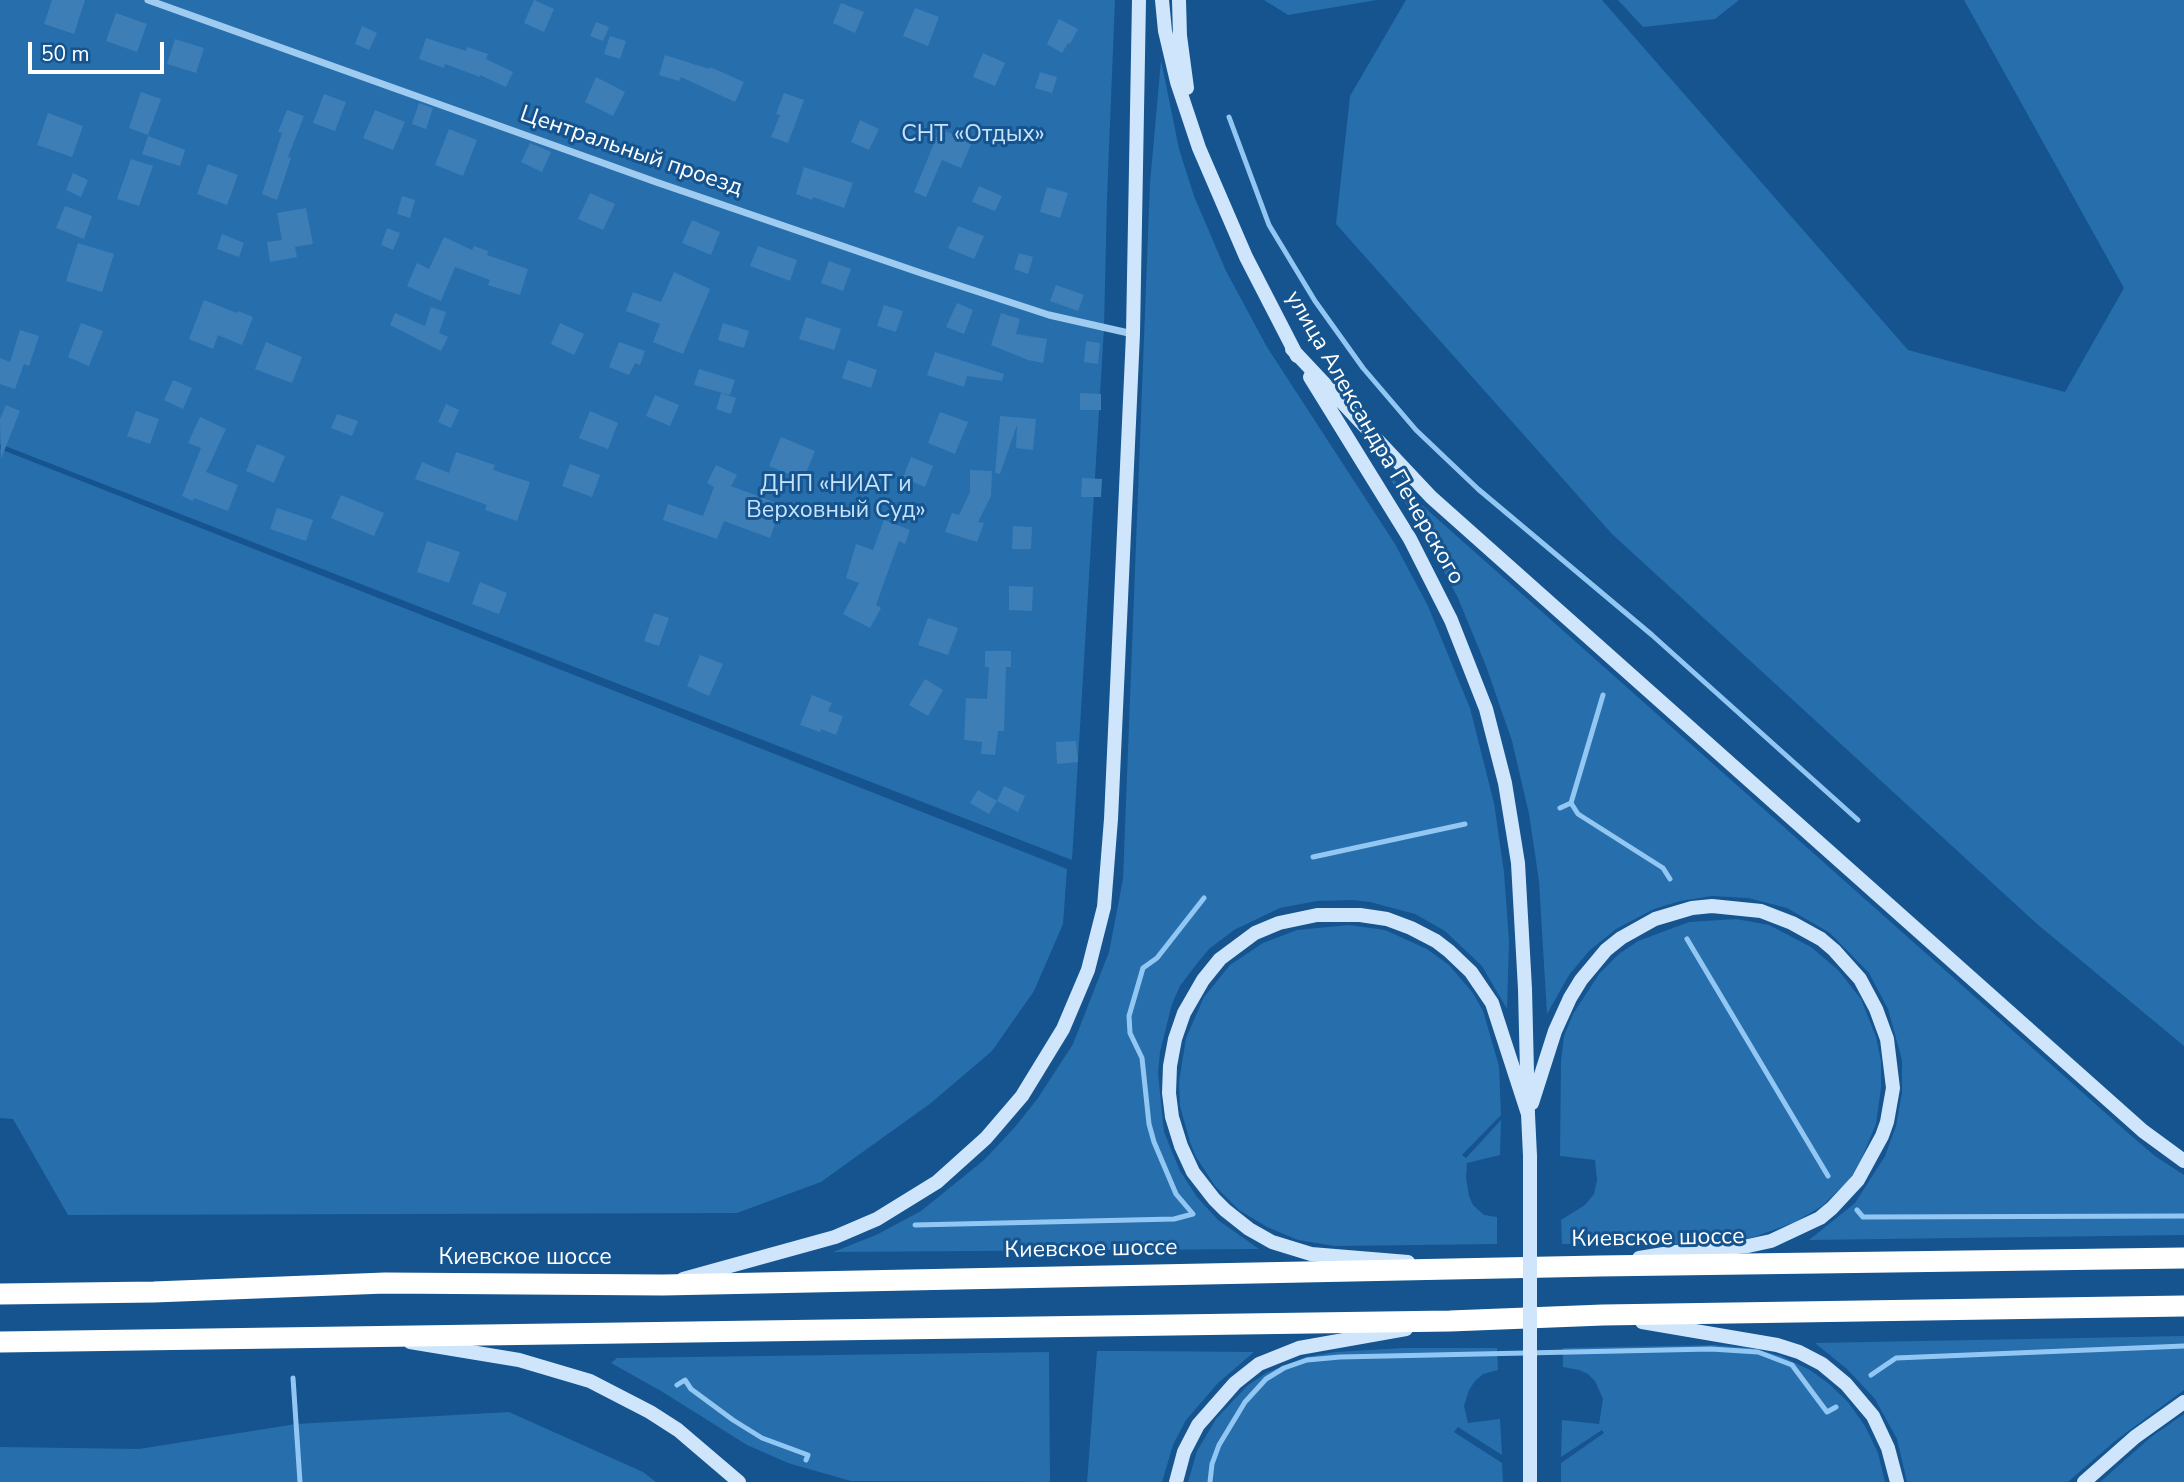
<!DOCTYPE html>
<meta charset="utf-8">
<style>
body{margin:0}
#map{position:relative;width:2184px;height:1482px;overflow:hidden;background:#15548e;font-family:"Nunito Sans",sans-serif}
canvas{display:block}
.scale{position:absolute;left:28px;top:42px;width:136px;height:32px;box-sizing:border-box;border:4px solid #fff;border-top:0;padding-left:9px;font-size:21px;line-height:24px;white-space:nowrap;color:#fff;-webkit-text-stroke:5px #15548e;paint-order:stroke}
</style>
<div id="map">
<canvas width="2184" height="1482"></canvas>
<div class="scale">50 m</div>
</div>
<script>
const ctx = document.querySelector('canvas').getContext('2d');
ctx.lineJoin = 'round';
function fill(path, color) { ctx.fillStyle = color; ctx.fill(path, 'evenodd'); }
const poly = rows => new Path2D(rows.map(r => 'M' + r).join(''));
function trace(path, color, width, dash) { ctx.strokeStyle = color; ctx.lineWidth = width; ctx.lineCap = dash ? 'butt' : 'round'; ctx.setLineDash(dash || []); ctx.stroke(path); }
function label(font, color, halo, rows, align = 'center') {
  ctx.font = font + ' "Nunito Sans",sans-serif'; ctx.lineWidth = 6; ctx.setLineDash([]); ctx.textBaseline = 'middle'; ctx.strokeStyle = halo; ctx.fillStyle = color; for (const [text, x, y, turn = 0] of rows) {
    ctx.save(); ctx.translate(x, y); ctx.rotate((+turn || 0) * Math.PI / 180); ctx.textAlign = isNaN(turn) ? turn : align; if (halo) ctx.strokeText(text, 0, 0); ctx.fillText(text, 0, 0); ctx.restore();
  }
}
const green = poly([
 [0,0,1115,0,1107,198,1104,328,1072,860,0,444],
 [1264,0,1377,0,1288,15],
 [1406,0,1602,0,1908,350,2065,392,2124,288,1964,0,2184,0,2184,1046,2037,924,1612,534,1336,224,1350,96],
 [1618,0,1739,0,1715,19,1643,27],
 [1161,60,1179,149,1194,196,1226,271,1267,347,1395,544,1428,606,1470,708,1494,803,1504,872,1509,941,1507,1009,1482,966,1445,931,1415,914,1370,902,1353,900,1317,901,1280,908,1234,930,1209,949,1195,966,1180,986,1172,1004,1160,1052,1158,1073,1164,1132,1180,1171,1197,1197,1218,1220,1259,1249,833,1252,876,1235,921,1211,984,1160,1015,1127,1038,1098,1073,1044,1109,952,1123,879,1150,183],
 [0,449,1067,869,1063,924,1034,991,992,1051,931,1103,821,1182,737,1213,68,1215,13,1119,0,1118],
 [1387,474,2128,1133,2155,1156,2184,1175,2184,1235,1809,1240,1855,1203,1885,1156,1896,1126,1902,1093,1902,1060,1888,1009,1869,973,1830,933,1787,908,1748,898,1712,896,1680,901,1654,909,1616,929,1589,951,1569,975,1547,1014,1539,881,1529,814,1512,741,1486,666,1458,598,1418,523],
 [1736,919,1769,925,1811,947,1838,970,1861,999,1876,1037,1881,1061,1881,1088,1876,1124,1861,1160,1850,1179,1822,1206,1795,1222,1757,1236,1739,1241,1702,1244,1562,1244,1561,1220,1585,1205,1594,1194,1597,1180,1595,1160,1560,1156,1561,1061,1564,1036,1573,1014,1599,974,1619,954,1638,941,1689,922],
 [1349,925,1385,930,1427,949,1449,965,1473,993,1483,1011,1499,1066,1501,1115,1462,1155,1466,1158,1501,1120,1500,1155,1467,1163,1466,1177,1469,1196,1473,1205,1484,1215,1497,1217,1497,1244,1334,1246,1298,1240,1267,1227,1239,1210,1215,1186,1196,1157,1190,1142,1180,1106,1179,1082,1186,1038,1204,997,1230,965,1263,943,1297,930],
 [2184,1336,2184,1390,2115,1441,2068,1482,1907,1482,1897,1439,1875,1399,1847,1369,1815,1343],
 [1714,1345,1750,1348,1781,1356,1810,1370,1828,1383,1848,1402,1865,1426,1878,1453,1885,1482,1561,1482,1561,1463,1604,1433,1602,1430,1561,1457,1562,1420,1599,1424,1603,1399,1595,1381,1588,1374,1579,1370,1563,1367,1563,1348],
 [1404,1348,1497,1348,1498,1370,1483,1374,1475,1381,1469,1390,1464,1406,1468,1423,1500,1419,1502,1455,1458,1427,1454,1432,1502,1463,1503,1482,1188,1482,1197,1451,1216,1419,1247,1386,1266,1373,1306,1357,1335,1352],
 [1097,1351,1135,1351,1254,1352,1218,1383,1186,1420,1173,1445,1162,1482,1087,1482],
 [1049,1352,1050,1482,851,1481,788,1463,747,1445,661,1391,611,1363,617,1358],
 [509,1412,643,1472,656,1482,0,1482,0,1447,139,1449,296,1424],
 [2184,1414,2184,1482,2100,1482,2151,1437]
]);
const stream = poly([
 [1229,117,1269,225,1315,301,1363,368,1416,430,1478,489,1652,635,1858,820],
 [1603,695,1571,803,1578,814,1663,868,1670,879],
 [1560,808,1571,803],
 [1313,857,1465,824],
 [1687,939,1828,1176],
 [1857,1210,1863,1217,2184,1216],
 [915,1225,1174,1219,1193,1214,1176,1194,1154,1142,1149,1124,1142,1058,1130,1033,1129,1016,1143,968,1157,958,1204,898],
 [1871,1375,1896,1358,2184,1346],
 [293,1378,300,1482],
 [677,1385,685,1380,691,1389,733,1420,762,1438,808,1455,806,1460],
 [1210,1482,1212,1464,1219,1445,1245,1402,1266,1379,1284,1368,1307,1360,1340,1357,1711,1349,1758,1352,1792,1365,1827,1412,1836,1407]
]);
const building = poly([
 [52,0,85,0,74,34,44,24],
 [534,0,554,9,544,32,524,23],
 [841,3,864,12,855,33,833,23],
 [915,8,939,17,928,46,903,36],
 [116,13,147,24,137,52,106,41],
 [1059,19,1078,29,1070,44,1068,43,1062,53,1047,44],
 [596,22,609,27,603,41,590,36],
 [362,26,377,33,369,50,355,44],
 [610,36,626,41,620,59,604,54],
 [426,38,466,51,467,47,488,54,486,59,513,72,506,87,480,75,480,77,445,64,444,68,419,59],
 [175,39,204,48,196,73,167,64],
 [983,53,1005,63,995,86,973,77],
 [665,55,709,69,710,67,744,82,735,102,681,77,679,81,659,75],
 [1040,72,1057,77,1052,93,1035,88],
 [596,77,625,92,613,116,585,102],
 [141,92,161,99,148,135,129,128],
 [784,93,804,100,788,143,771,137,780,115,776,114],
 [324,94,346,102,335,131,313,123],
 [419,103,433,108,426,129,412,124],
 [287,110,304,116,288,157,291,158,277,200,262,194,282,133,278,132],
 [375,110,405,122,393,150,363,138],
 [48,113,83,126,72,157,37,145],
 [860,120,879,129,869,150,851,142],
 [449,129,477,140,463,176,435,165],
 [940,129,972,142,961,168,942,160,926,197,914,192],
 [148,136,185,150,180,166,142,154],
 [530,143,551,152,542,172,521,162],
 [131,159,153,166,139,206,117,199],
 [208,164,238,175,227,205,197,194],
 [804,167,853,183,844,208,813,197,812,200,796,194],
 [73,173,88,180,81,197,66,190],
 [979,186,1002,196,995,211,972,202],
 [1047,187,1068,193,1060,218,1040,212],
 [590,193,615,204,603,230,578,219],
 [402,196,415,200,410,218,397,214],
 [65,206,92,216,84,239,56,228],
 [306,208,313,244,295,247,297,257,270,262,267,242,282,240,277,213],
 [692,220,720,232,711,255,682,243],
 [958,226,984,236,974,259,948,248],
 [387,228,400,233,393,250,381,245],
 [222,234,244,243,239,257,217,249],
 [444,237,472,250,474,246,488,251,487,255,528,269,520,295,488,285,490,280,455,267,441,301,407,286,417,263,429,269],
 [78,243,114,254,102,292,66,281],
 [758,246,797,260,790,281,750,266],
 [1019,253,1033,257,1028,274,1014,269],
 [829,261,851,269,843,291,821,283],
 [674,272,710,289,683,354,653,342,660,324,626,311,633,292,661,302],
 [1056,285,1084,295,1078,311,1050,301],
 [204,300,237,313,238,311,253,317,242,345,218,335,213,349,189,339],
 [957,303,973,310,964,334,946,327],
 [884,305,903,311,896,332,877,326],
 [431,307,446,312,439,333,448,337,441,351,390,325,395,313,425,326],
 [1001,313,1020,319,1016,334,1047,339,1043,363,1028,360,991,345],
 [806,317,841,329,834,350,799,339],
 [81,323,103,331,89,366,68,357],
 [560,323,584,334,574,355,551,344],
 [723,323,749,331,744,348,718,340],
 [20,330,39,336,29,366,24,364,15,389,0,384,0,358,10,362],
 [1086,341,1100,343,1098,364,1084,362],
 [266,342,302,357,292,383,255,369],
 [619,342,645,351,640,365,635,363,629,375,609,367],
 [935,352,1004,374,1002,381,967,376,964,387,927,375],
 [848,360,877,370,871,388,842,378],
 [699,369,735,380,730,395,694,385],
 [173,380,192,388,183,409,164,400],
 [721,393,736,398,731,414,716,409],
 [1080,393,1101,394,1101,410,1080,410],
 [655,395,679,405,670,426,646,416],
 [446,404,459,410,451,428,438,422],
 [6,405,20,411,1,459,0,419],
 [136,411,159,419,150,444,127,436],
 [590,411,618,423,608,449,579,438],
 [940,412,968,422,955,454,928,443],
 [337,414,358,421,352,436,331,428],
 [1000,416,1036,419,1033,450,1016,448,1017,425,1000,474,995,473],
 [200,417,226,429,206,472,238,485,228,511,194,498,193,501,182,496,201,448,188,443],
 [781,437,815,451,803,480,769,466],
 [257,444,285,456,274,483,246,471],
 [456,452,495,465,493,470,530,482,517,521,485,510,487,505,415,479,422,462,449,473],
 [911,457,933,466,925,487,903,478],
 [570,464,600,475,592,497,562,486],
 [716,465,737,475,731,486,782,505,770,538,724,521,717,539,663,520,668,504,703,516,714,487,707,483],
 [970,470,992,471,991,496,978,522,984,523,977,542,945,532,952,513,959,515,970,492],
 [1082,478,1102,479,1101,497,1081,497],
 [341,495,384,513,374,536,331,518],
 [277,508,313,520,306,541,270,529],
 [884,520,910,530,905,544,899,541,876,605,881,608,870,628,843,614,859,583,846,578,856,544,873,550],
 [1013,526,1032,527,1031,549,1012,549],
 [427,541,460,552,449,583,417,572],
 [480,582,507,593,499,614,472,604],
 [1009,586,1033,587,1032,611,1009,610],
 [654,613,669,618,659,646,644,641],
 [928,618,958,628,948,655,918,645],
 [985,651,1011,651,1011,667,1006,667,1004,731,998,731,995,755,981,754,982,742,964,740,966,698,987,699,989,667,985,667],
 [700,655,723,664,709,696,687,686],
 [925,679,943,690,928,716,909,705],
 [812,695,832,703,828,711,843,716,836,735,821,729,820,732,800,725],
 [1076,741,1078,762,1057,764,1056,742],
 [1004,786,1025,796,1018,812,997,801],
 [978,790,997,801,989,814,970,803]
]);
const street = poly([
 [148,0,656,182,921,273,1049,315,1133,334]
]);
const secondary = poly([
 [1162,0,1165,31,1177,82,1199,148,1246,257,1297,356],
 [1179,0,1180,36,1187,88],
 [1292,349,1431,497,2143,1131,2184,1161],
 [1310,377,1410,539,1451,620,1486,709,1505,783,1518,863,1525,989,1528,1114],
 [1532,1103,1555,1031,1570,998,1581,980,1606,950,1621,938,1655,919,1692,908,1712,906,1761,911,1792,923,1821,939,1834,950,1860,979,1876,1009,1887,1039,1893,1088,1887,1122,1882,1136,1858,1180,1832,1208,1820,1218,1771,1241,1748,1246,1676,1252,1639,1258],
 [1408,1262,1311,1254,1272,1242,1249,1229,1225,1210,1214,1199,1193,1172,1181,1146,1172,1117,1169,1093,1170,1066,1175,1039,1184,1013,1203,980,1220,959,1255,933,1279,923,1317,915,1360,915,1387,919,1411,928,1436,941,1449,951,1471,972,1492,1003,1528,1114,1530,1156],
 [683,1279,835,1237,877,1219,937,1182,986,1138,1022,1096,1063,1029,1088,970,1104,907,1111,819,1133,334,1139,0],
 [1642,1322,1777,1345,1799,1352,1822,1364,1846,1384,1873,1416,1888,1448,1897,1482],
 [410,1342,519,1360,590,1381,650,1412,678,1430,739,1482],
 [1530,1420,1530,1482],
 [1176,1482,1184,1452,1198,1425,1235,1383,1259,1364,1299,1348,1406,1329],
 [2084,1482,2135,1437,2184,1402]
]);
const highway = poly([
 [0,1294,154,1292,385,1283,663,1285,1599,1266,2184,1258],
 [0,1342,1450,1321,1603,1315,2184,1306]
]);
const secondaryBridge = poly([
 [1530,1156,1530,1420]
]);
const parkNames = [
 ["СНТ «Отдых»",973,135],
 ["ДНП «НИАТ и",836,485],
 ["Верховный Суд»",836,511]
];
const streetNames = [
 ["Центральный проезд",631,152,19],
 ["улица Александра Печерского",1374,438,60],
 ["Киевское шоссе",1658,1239,-1],
 ["Киевское шоссе",1091,1250,-1],
 ["Киевское шоссе",525,1258]
];
fill(green, '#276ead');
trace(stream, '#93c7f3', 5);
fill(building, '#3d7eb7');
trace(street, '#a0cbf0', 7);
trace(secondary, '#cee5fb', 14);
trace(highway, '#fff', 21);
trace(secondaryBridge, '#cee5fb', 14);
label('23px', '#c7e3fb', '#15548e', parkNames);
label('23px', '#fff', '#15548e', streetNames);
</script>
